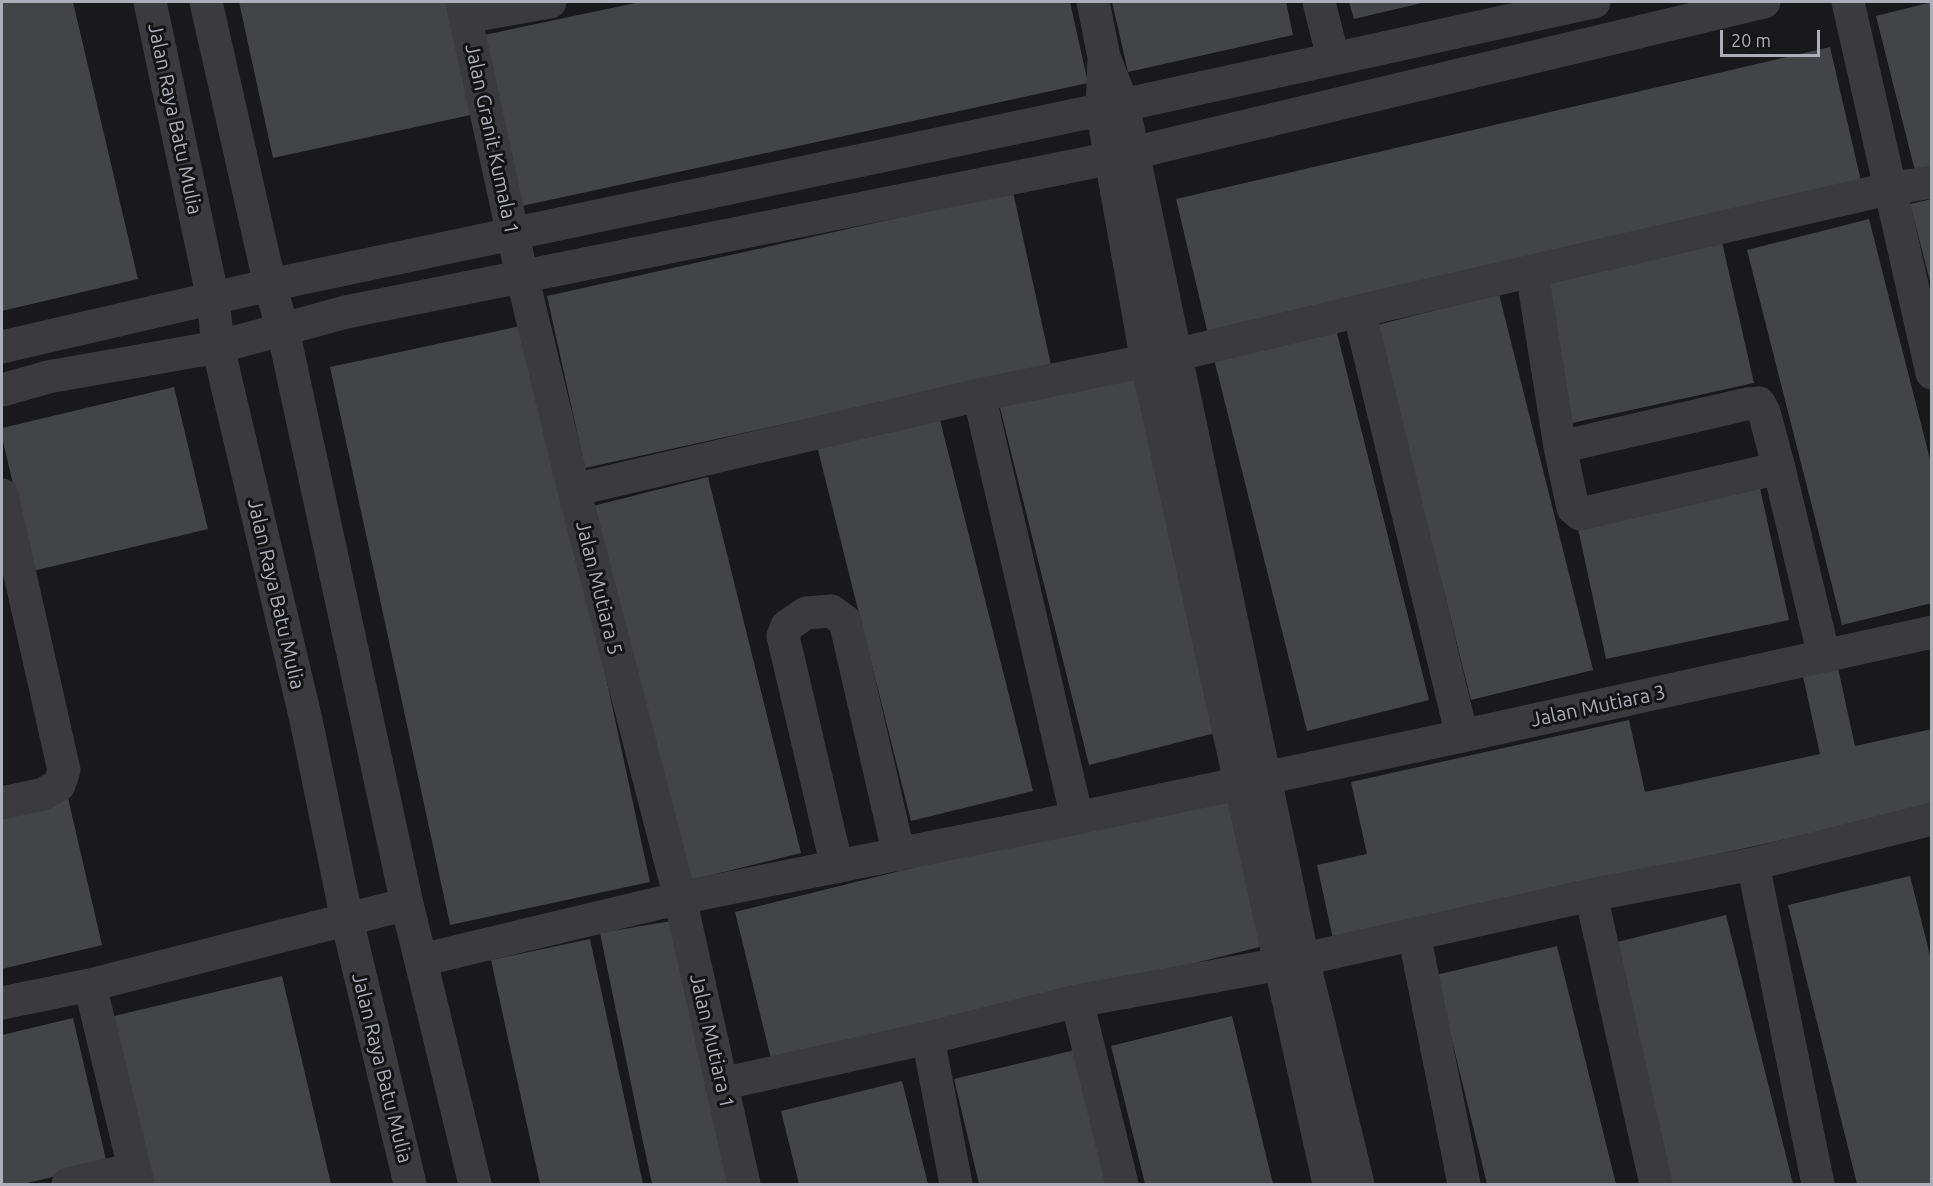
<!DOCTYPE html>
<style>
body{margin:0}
#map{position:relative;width:1933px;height:1186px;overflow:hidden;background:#19181a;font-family:Ubuntu,sans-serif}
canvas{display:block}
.frame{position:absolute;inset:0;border:3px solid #acafb9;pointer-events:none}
.scale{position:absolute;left:1720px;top:30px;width:100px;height:27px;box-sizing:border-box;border:3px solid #acafb9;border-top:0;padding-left:8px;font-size:18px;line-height:21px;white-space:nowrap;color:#acafb9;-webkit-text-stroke:4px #141315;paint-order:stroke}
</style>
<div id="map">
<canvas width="1933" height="1186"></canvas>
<div class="frame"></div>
<div class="scale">20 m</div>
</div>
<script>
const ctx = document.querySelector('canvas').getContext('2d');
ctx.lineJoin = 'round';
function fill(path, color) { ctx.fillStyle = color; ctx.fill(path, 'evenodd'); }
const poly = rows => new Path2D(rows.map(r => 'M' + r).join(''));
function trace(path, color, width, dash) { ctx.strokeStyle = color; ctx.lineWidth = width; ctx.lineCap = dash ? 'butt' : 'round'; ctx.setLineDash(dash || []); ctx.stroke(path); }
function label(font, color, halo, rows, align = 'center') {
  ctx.font = font + ' Ubuntu,sans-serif'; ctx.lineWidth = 6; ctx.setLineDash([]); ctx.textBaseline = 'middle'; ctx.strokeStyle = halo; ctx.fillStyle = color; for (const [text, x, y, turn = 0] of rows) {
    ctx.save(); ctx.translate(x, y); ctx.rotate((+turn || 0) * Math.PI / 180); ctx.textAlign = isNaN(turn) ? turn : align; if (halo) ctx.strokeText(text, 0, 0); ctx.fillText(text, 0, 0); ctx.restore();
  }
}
const building = poly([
 [2,2,73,2,138,279,2,311],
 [239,2,450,2,475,114,273,158],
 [640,2,1070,2,1088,83,522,206,484,35],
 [1112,2,1286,2,1293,35,1128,72],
 [1349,2,1426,2,1354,19],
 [1932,2,1932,175,1917,179,1876,16],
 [1830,47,1861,181,1208,334,1176,199],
 [1013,192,1051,365,585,468,547,296],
 [1932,199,1932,285,1931,285,1910,204],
 [1869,219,1932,467,1932,603,1842,625,1747,250],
 [1722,242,1754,383,1572,423,1540,283],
 [1499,294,1593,670,1471,700,1377,325],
 [530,324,650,882,450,925,330,367],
 [1335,325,1429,700,1307,731,1213,355],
 [1133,371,1223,731,1089,765,999,404],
 [174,387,208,529,33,571,2,437,2,428],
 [939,416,1033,791,911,821,817,446],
 [708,477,801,853,679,883,585,508],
 [1758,479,1789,620,1606,659,1576,519],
 [1838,668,1855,746,1932,729,1932,807,1333,939,1317,865,1367,854,1351,782,1629,720,1645,792,1820,754,1803,676],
 [1233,788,1272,944,773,1067,735,912],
 [68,798,102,945,2,969,2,814],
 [1910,876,1932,963,1932,1184,1857,1184,1788,905],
 [1726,915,1793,1184,1664,1184,1605,945],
 [677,920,736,1184,652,1184,643,1142,600,933],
 [590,939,606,1013,643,1184,540,1184,507,1034,491,960],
 [1557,946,1616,1184,1487,1184,1436,975],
 [282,976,331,1184,149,1184,110,1017],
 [1232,1016,1273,1184,1145,1184,1111,1046],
 [73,1018,107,1164,23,1184,2,1184,2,1035],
 [1075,1050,1108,1184,979,1184,954,1079],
 [902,1081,928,1184,799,1184,781,1111]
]);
const minor = poly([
 [150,2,213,299,218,347,306,720,347,920,410,1184],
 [206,2,270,285,283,330,407,904,475,1184],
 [462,2,522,276,574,490,680,898,744,1184],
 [1093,2,1104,57],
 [1319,2,1333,58],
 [1848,2,1932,373],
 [465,17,550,2],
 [1532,272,1560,447,1573,508,1580,514,1779,468],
 [1359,311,1462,736],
 [2,347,270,285,1123,105,1594,2],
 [2,390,48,377,218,347,346,312,1112,158,1764,2],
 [979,395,1077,818],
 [1560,447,1747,404,1759,403,1764,412,1779,468,1824,656],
 [574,490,979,395,1175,355,1359,311,1888,189,1932,182],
 [2,495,64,770,59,785,52,789,43,794,2,803],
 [1753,864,1818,1184],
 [837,867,783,636,787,626,806,613,831,611,845,621,899,855],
 [1591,895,1656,1184],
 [1414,934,1464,1184],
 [421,960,680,898,1077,818,1462,736,1932,632],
 [90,985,138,1184],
 [1077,1001,1122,1184],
 [2,1003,90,985,407,904],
 [928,1038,956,1184],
 [721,1084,928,1038,1077,1001,1281,964,1591,895,1753,864,1932,819],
 [68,1184,134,1169],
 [1329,1184,1147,362,1102,109,1104,57,1123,105,1303,959,1358,1184]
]);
const streetNames = [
 ["Jalan Raya Batu Mulia",175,119,78],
 ["Jalan Granit Kumala 1",492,139,78],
 ["Jalan Mutiara 5",599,588,76],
 ["Jalan Raya Batu Mulia",276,594,77],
 ["Jalan Mutiara 3",1598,706,-12],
 ["Jalan Mutiara 1",712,1041,77],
 ["Jalan Raya Batu Mulia",382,1068,76]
];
fill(building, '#434447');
trace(minor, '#3a3a3f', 33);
label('20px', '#acafb9', '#141315', streetNames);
</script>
